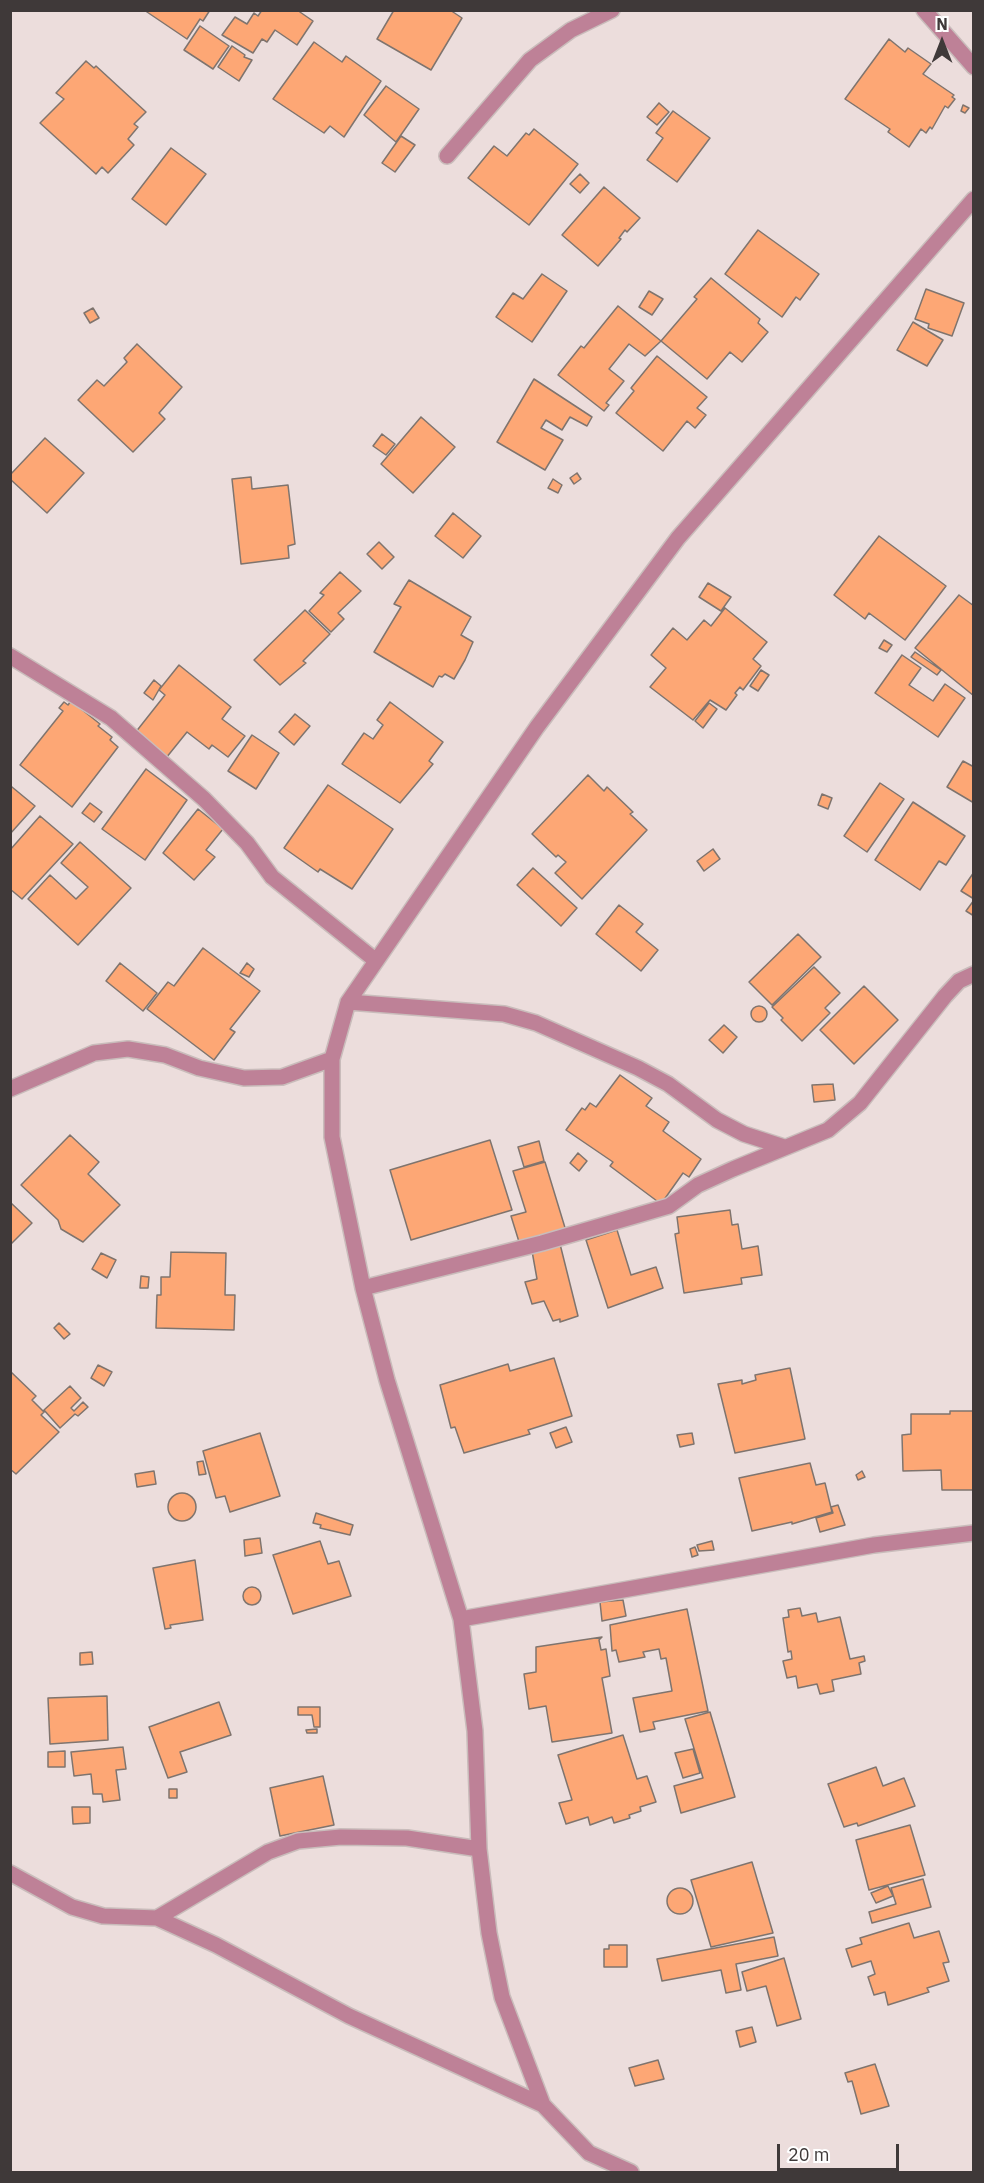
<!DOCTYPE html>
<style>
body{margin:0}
#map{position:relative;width:984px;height:2183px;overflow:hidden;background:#ecdddc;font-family:"IBM Plex Sans",sans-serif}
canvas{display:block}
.frame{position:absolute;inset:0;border:12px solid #3f3939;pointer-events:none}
.north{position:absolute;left:912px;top:12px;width:60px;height:60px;-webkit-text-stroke:4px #fff;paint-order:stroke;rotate:0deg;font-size:16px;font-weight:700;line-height:24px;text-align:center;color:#3f3939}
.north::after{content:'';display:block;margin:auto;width:21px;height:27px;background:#3f3939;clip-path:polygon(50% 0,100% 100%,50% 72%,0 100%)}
.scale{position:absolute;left:777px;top:2144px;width:122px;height:27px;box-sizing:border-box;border:3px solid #3f3939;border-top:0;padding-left:8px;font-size:18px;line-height:21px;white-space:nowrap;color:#3f3939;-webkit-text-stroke:4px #fff;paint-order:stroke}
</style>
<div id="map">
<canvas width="984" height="2183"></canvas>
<div class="frame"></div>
<div class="north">N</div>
<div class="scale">20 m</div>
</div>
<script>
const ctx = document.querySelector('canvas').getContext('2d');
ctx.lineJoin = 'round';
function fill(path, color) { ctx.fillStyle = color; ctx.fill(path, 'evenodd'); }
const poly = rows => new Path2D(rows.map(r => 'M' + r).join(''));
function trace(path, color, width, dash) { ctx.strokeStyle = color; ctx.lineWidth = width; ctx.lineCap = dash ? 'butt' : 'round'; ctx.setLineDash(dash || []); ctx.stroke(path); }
const building = poly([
 [144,10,210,10,203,21,200,19,187,39,144,10],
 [262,10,297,10,313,21,297,45,275,30,267,42,262,39,253,53,222,35,235,17,247,24,254,13,258,16,262,10],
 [394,10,450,10,462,18,431,70,377,39,394,10],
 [200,26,229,46,213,69,184,50,200,26],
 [889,39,905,52,908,48,931,64,923,74,954,95,952,97,955,99,948,108,945,106,932,129,930,127,926,133,921,129,909,147,888,132,890,129,845,99,889,39],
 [314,42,342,62,346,56,381,81,344,137,330,126,324,133,273,99,314,42],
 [232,46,245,55,244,57,252,60,239,81,218,67,232,46],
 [86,61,94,68,96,66,146,112,134,124,138,127,128,139,134,145,108,173,102,167,96,174,40,123,64,99,56,93,86,61],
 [386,86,419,109,396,142,364,115,386,86],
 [659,103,669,112,657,125,647,117,659,103],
 [963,105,969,108,965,113,961,111,963,105],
 [673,111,710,138,677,182,647,160,663,138,656,133,673,111],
 [534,129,578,164,529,225,468,178,494,146,507,156,526,133,529,135,534,129],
 [401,136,415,145,395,172,382,163,401,136],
 [171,148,206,174,166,225,132,199,171,148],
 [580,174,589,183,580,193,570,184,580,174],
 [604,187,640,218,627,232,625,230,619,238,621,239,598,266,562,235,604,187],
 [758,230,819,274,800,300,796,297,782,317,725,274,758,230],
 [542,274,567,291,532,342,496,317,513,293,523,299,542,274],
 [711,278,760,319,758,323,768,332,742,362,730,352,707,379,661,341,697,299,694,297,711,278],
 [926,289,964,303,952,336,928,328,929,324,915,319,926,289],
 [649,291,663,299,652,315,639,307,649,291],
 [618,306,661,341,645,356,629,344,609,369,624,381,606,403,609,405,604,411,558,375,581,346,584,348,618,306],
 [93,308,99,318,90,323,84,313,93,308],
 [913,322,943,340,927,366,897,350,913,322],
 [137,344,182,387,159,413,165,419,133,452,78,400,97,380,104,386,127,362,124,358,137,344],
 [657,356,707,397,697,408,706,415,695,428,687,421,663,451,616,413,634,391,631,388,657,356],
 [534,379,592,417,587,426,570,417,562,430,546,420,541,428,563,440,545,470,497,442,534,379],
 [421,417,455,447,413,493,381,464,421,417],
 [382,434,395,444,386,455,373,446,382,434],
 [45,438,84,473,47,513,10,479,10,475,45,438],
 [577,473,581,479,574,484,570,478,577,473],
 [251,477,252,489,288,485,295,544,288,546,289,558,241,564,232,479,251,477],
 [553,479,562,485,558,493,548,488,553,479],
 [453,513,481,536,463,558,435,536,453,513],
 [879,536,946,586,905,640,869,613,865,619,834,595,879,536],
 [379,542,394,557,382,569,367,554,379,542],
 [340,572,361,591,338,613,344,619,331,632,309,611,324,595,320,593,340,572],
 [409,580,471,617,461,635,473,642,465,660,454,679,445,674,442,677,439,676,433,687,374,652,401,607,394,604,409,580],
 [708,583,731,597,721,611,699,597,708,583],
 [959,595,974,606,974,696,915,648,959,595],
 [725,608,767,642,753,659,761,666,743,690,740,687,735,693,737,695,726,710,710,700,693,720,650,687,666,668,651,655,673,628,687,640,704,620,711,626,725,608],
 [305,610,330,634,303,661,306,663,280,685,254,660,305,610],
 [884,640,892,645,887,652,879,648,884,640],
 [915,652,941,670,937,675,911,657,915,652],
 [902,655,921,668,909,685,933,701,945,684,965,698,938,737,875,693,902,655],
 [179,665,231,707,222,719,245,736,228,757,212,745,209,749,187,732,166,758,135,733,165,695,159,690,179,665],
 [761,670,769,675,758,691,750,686,761,670],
 [154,680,161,686,153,700,144,693,154,680],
 [71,701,100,724,98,726,112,737,110,740,118,747,72,807,20,765,63,711,59,708,64,702,68,705,71,701],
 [390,702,443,742,429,761,433,764,400,803,342,764,364,733,373,739,383,725,377,720,390,702],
 [709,703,717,709,703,728,695,721,709,703],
 [295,714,310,726,294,745,279,732,295,714],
 [252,735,279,753,256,789,228,771,252,735],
 [963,761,974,767,974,803,947,787,963,761],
 [146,769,187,800,145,860,102,829,146,769],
 [588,775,604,791,607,787,633,812,630,814,647,830,582,899,555,873,566,862,558,855,556,857,532,834,588,775],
 [880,783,904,799,867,852,844,836,880,783],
 [328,785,393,829,352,889,320,869,318,872,284,848,328,785],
 [12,787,35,806,10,834,10,789,12,787],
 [822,794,832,798,828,809,818,805,822,794],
 [913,802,965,836,946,865,939,861,920,890,875,860,913,802],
 [90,803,102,812,94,822,82,813,90,803],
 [198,809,223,829,206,850,215,857,194,880,163,853,198,809],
 [40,816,73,844,22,899,10,889,10,850,40,816],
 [80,842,131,888,78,945,28,899,50,875,76,899,88,887,61,863,80,842],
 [713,849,720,859,704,871,697,861,713,849],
 [533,868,577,908,561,926,517,885,533,868],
 [974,872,974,899,961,891,974,872],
 [974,900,974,916,966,911,974,900],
 [619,905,643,924,636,932,658,950,641,971,596,934,619,905],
 [798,934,821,957,772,1005,749,982,798,934],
 [203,948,260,991,230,1029,235,1032,214,1060,147,1009,168,982,174,986,203,948],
 [120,963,157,993,143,1011,106,981,120,963],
 [247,963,254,969,249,977,240,973,247,963],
 [814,967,840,993,825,1008,830,1013,802,1041,781,1020,783,1018,772,1007,814,967],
 [864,986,898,1020,854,1064,820,1030,864,986],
 '751 1014a8 8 0 1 1 16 0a8 8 0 1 1-16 0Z',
 [724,1025,737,1037,723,1053,709,1040,724,1025],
 [620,1075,652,1098,646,1106,669,1122,663,1131,701,1159,689,1177,683,1173,661,1204,610,1166,613,1162,566,1130,582,1108,585,1110,590,1103,596,1107,620,1075],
 [833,1084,835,1100,814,1102,812,1085,833,1084],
 [70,1135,99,1162,88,1174,120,1205,83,1242,61,1229,58,1220,21,1185,70,1135],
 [490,1140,512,1210,411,1240,390,1170,490,1140],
 [539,1141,544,1161,524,1167,518,1147,539,1141],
 [578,1153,587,1161,579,1171,570,1163,578,1153],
 [545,1162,566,1231,520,1245,511,1216,526,1212,513,1171,545,1162],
 [10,1202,32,1223,10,1245,10,1202],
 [730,1210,732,1225,738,1224,742,1249,758,1246,762,1275,741,1278,742,1284,684,1293,675,1234,679,1233,677,1217,730,1210],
 [617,1230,631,1275,656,1267,663,1288,608,1308,586,1240,617,1230],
 [560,1244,578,1316,560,1322,560,1319,553,1321,544,1301,532,1304,525,1282,537,1279,532,1251,560,1244],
 [171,1252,226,1253,225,1295,235,1295,234,1330,156,1328,157,1295,161,1295,161,1277,170,1277,171,1252],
 [101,1253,116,1260,107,1278,92,1269,101,1253],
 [141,1276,149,1277,148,1288,140,1288,141,1276],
 [59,1323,70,1334,64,1339,54,1328,59,1323],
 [554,1358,572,1416,528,1430,530,1434,464,1453,455,1427,451,1428,440,1385,508,1364,510,1371,554,1358],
 [98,1365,112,1372,104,1386,91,1378,98,1365],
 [790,1368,805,1439,735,1453,718,1384,742,1380,742,1384,756,1380,755,1375,790,1368],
 [10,1371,36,1396,32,1400,44,1412,41,1415,59,1432,16,1474,10,1469,10,1371],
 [70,1386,81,1398,71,1408,74,1411,83,1402,88,1407,78,1416,75,1414,60,1428,44,1410,70,1386],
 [950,1411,974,1411,973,1490,942,1490,941,1470,903,1471,902,1435,911,1434,911,1414,950,1414,950,1411],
 [566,1427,572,1442,556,1448,550,1433,566,1427],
 [260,1433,280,1496,230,1512,225,1496,216,1498,203,1451,260,1433],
 [692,1433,694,1444,680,1447,677,1435,692,1433],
 [203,1461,206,1474,199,1475,197,1462,203,1461],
 [810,1463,816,1485,825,1483,832,1512,792,1524,792,1522,752,1531,739,1478,810,1463],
 [154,1471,156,1484,137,1487,135,1474,154,1471],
 [862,1471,865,1477,858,1480,856,1475,862,1471],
 '168 1507a14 14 0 1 1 28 0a14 14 0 1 1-28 0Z',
 [838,1505,845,1525,820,1532,816,1518,833,1513,831,1507,838,1505],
 [316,1513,353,1525,350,1535,320,1528,321,1525,313,1523,316,1513],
 [260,1538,262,1553,245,1556,244,1540,260,1538],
 [320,1541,328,1564,339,1561,351,1596,293,1614,273,1555,320,1541],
 [712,1541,714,1550,699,1551,697,1545,712,1541],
 [695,1547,698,1555,692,1557,690,1549,695,1547],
 [195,1560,203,1620,170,1625,171,1628,165,1629,153,1568,195,1560],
 '243 1596a9 9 0 1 1 18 0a9 9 0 1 1-18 0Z',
 [623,1600,626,1616,602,1621,600,1602,623,1600],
 [800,1608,802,1616,816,1613,818,1622,840,1617,850,1659,864,1656,865,1661,859,1663,861,1674,832,1680,834,1691,820,1694,817,1684,798,1688,796,1676,787,1678,783,1661,792,1659,791,1651,788,1652,783,1618,789,1617,788,1610,800,1608],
 [687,1609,708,1711,653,1722,655,1729,640,1732,633,1698,672,1691,666,1658,661,1659,659,1649,643,1652,645,1657,619,1662,616,1650,612,1651,610,1625,687,1609],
 [602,1637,599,1640,601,1650,606,1649,610,1676,602,1678,612,1733,552,1742,546,1706,529,1709,524,1674,536,1672,536,1647,602,1637],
 [92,1652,93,1664,80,1665,80,1653,92,1652],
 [107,1696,108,1740,50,1744,48,1698,107,1696],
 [219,1702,231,1735,180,1752,187,1772,168,1778,149,1727,219,1702],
 [298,1707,320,1707,320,1727,314,1727,312,1715,298,1715,298,1707],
 [710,1712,735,1797,681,1813,674,1786,703,1778,685,1719,710,1712],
 [317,1729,317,1733,307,1733,306,1730,317,1729],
 [623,1735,637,1779,647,1776,656,1802,640,1807,641,1811,629,1815,630,1818,614,1823,612,1817,590,1825,588,1817,566,1824,559,1803,572,1800,558,1755,623,1735],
 [123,1747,126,1769,116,1770,120,1800,103,1802,102,1794,93,1794,91,1774,74,1776,71,1752,123,1747],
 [693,1749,700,1773,683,1778,675,1753,693,1749],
 [65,1751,65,1767,48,1767,48,1752,65,1751],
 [876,1767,883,1786,904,1778,915,1806,858,1826,857,1823,844,1827,828,1784,876,1767],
 [323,1776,334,1825,280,1836,270,1788,323,1776],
 [169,1789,177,1789,177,1798,169,1798,169,1789],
 [72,1807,90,1807,90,1823,73,1824,72,1807],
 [910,1825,925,1875,869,1890,856,1840,910,1825],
 [752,1862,773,1933,711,1947,691,1880,752,1862],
 [923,1879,931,1907,872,1923,869,1912,896,1904,891,1888,923,1879],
 [888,1886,893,1896,876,1903,871,1893,888,1886],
 '667 1901a13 13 0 1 1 26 0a13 13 0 1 1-26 0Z',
 [909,1923,914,1938,939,1931,949,1962,943,1963,949,1981,927,1988,929,1992,888,2005,885,1992,874,1995,868,1977,875,1974,871,1961,852,1967,846,1949,862,1944,860,1938,909,1923],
 [774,1937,778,1956,736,1964,741,1990,726,1993,721,1970,662,1981,657,1959,774,1937],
 [609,1945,627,1945,627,1967,604,1967,604,1949,609,1949,609,1945],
 [784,1958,801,2019,777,2026,766,1986,747,1991,742,1972,784,1958],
 [752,2027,756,2042,740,2047,736,2031,752,2027],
 [658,2060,664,2079,635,2086,629,2068,658,2060],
 [875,2064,889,2106,861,2114,852,2081,848,2082,845,2073,875,2064]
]);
const minor = poly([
 [924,10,974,67],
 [447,156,530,60,571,30,612,10],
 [10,656,111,718,204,799,247,843,272,877,375,960],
 [348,1002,504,1014,536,1023,638,1068,668,1084,717,1120,744,1134,784,1147],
 [10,1089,94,1053,128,1049,165,1055,199,1068,244,1078,282,1077,332,1059],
 [363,1288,542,1243,669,1206,698,1185,733,1169,828,1130,860,1103,945,996,959,981,974,974],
 [461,1619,874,1545,974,1533],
 [10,1873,72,1907,103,1916,157,1918,216,1945,349,2016,543,2105,589,2153,631,2172],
 [157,1918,268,1852,298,1841,341,1837,407,1838,479,1849],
 [543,2105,502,1997,489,1933,479,1849,475,1731,461,1619,387,1380,363,1288,332,1137,332,1059,348,1002,537,727,678,538,974,199]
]);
fill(building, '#fda775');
trace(building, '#7f746e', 1.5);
trace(minor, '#c9bcbb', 18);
trace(minor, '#be8197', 15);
</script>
